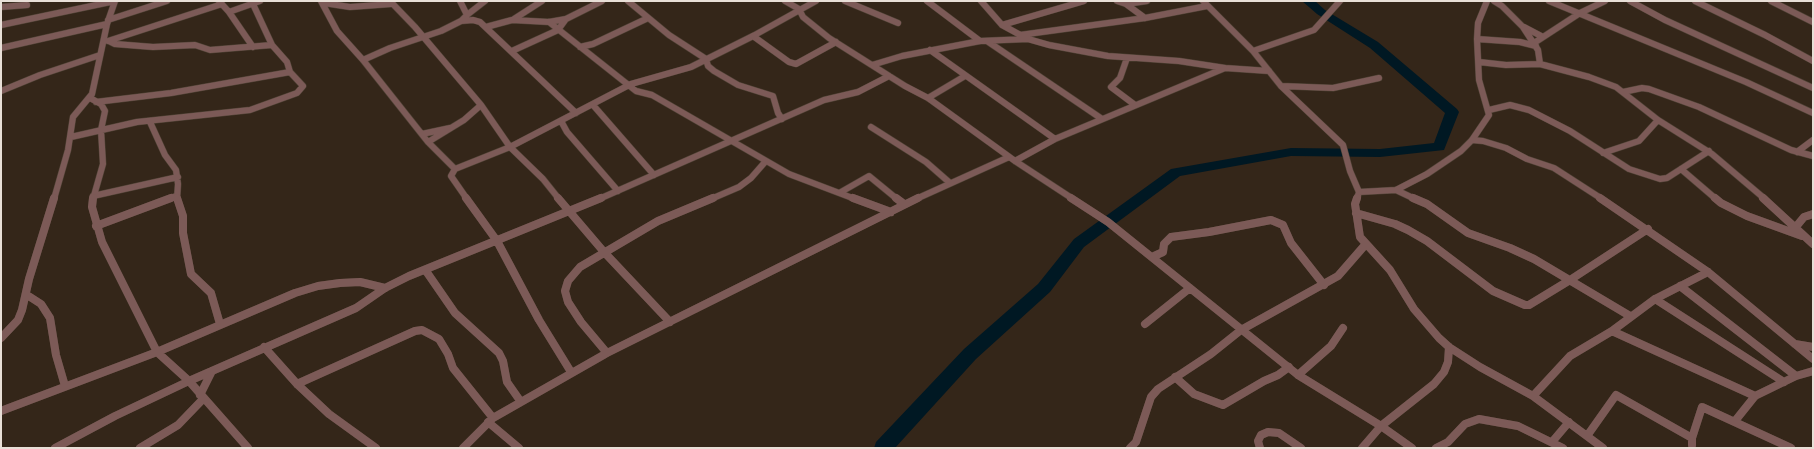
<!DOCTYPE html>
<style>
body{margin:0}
#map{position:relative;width:1814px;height:449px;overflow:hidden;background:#342619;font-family:Georgia,serif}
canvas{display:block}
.frame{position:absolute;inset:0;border:2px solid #e8dfd7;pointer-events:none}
</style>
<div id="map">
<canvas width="1814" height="449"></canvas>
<div class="frame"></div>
</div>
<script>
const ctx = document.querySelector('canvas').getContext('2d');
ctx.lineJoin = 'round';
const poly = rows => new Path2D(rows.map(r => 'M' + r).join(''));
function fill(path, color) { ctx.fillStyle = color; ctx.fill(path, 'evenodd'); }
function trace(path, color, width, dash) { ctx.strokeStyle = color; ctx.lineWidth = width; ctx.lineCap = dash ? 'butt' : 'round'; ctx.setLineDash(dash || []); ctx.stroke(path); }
const river = poly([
 [1302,1,1315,1,1325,10,1378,42,1457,109,1459,112,1444,150,1380,157,1291,156,1180,176,1084,247,1050,292,976,359,895,448,874,448,876,442,964,349,1038,284,1074,239,1171,169,1291,148,1380,149,1434,143,1445,113,1370,48,1317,14,1302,1]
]);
const streetFar1 = poly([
 [219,1,229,12,253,47],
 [321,1,337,31,363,60,428,142,455,169],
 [390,1,415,27,481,105,510,147,543,179,559,199],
 [628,1,669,35,706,59,708,66,714,71,738,85,773,96,778,113,782,119],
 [785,1,799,9,803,17,829,38,905,86,928,98,1015,161,1073,199],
 [845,1,898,23],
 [927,1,980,41],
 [981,1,1002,25,1024,37],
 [1117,1,1126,4,1145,18],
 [1203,1,1253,51,1281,86,1343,145,1350,171,1359,192,1357,199],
 [1494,1,1502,6,1523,27,1538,50,1540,64],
 [1549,1,1746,82,1813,113],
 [1630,1,1665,20,1813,88],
 [1695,1,1765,35,1813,61],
 [1771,1,1813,22],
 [324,3,350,7,391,4],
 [1126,4,1147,1],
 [1,7,27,5],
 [229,12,260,1],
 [467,15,485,1],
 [514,19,542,1],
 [108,20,167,1],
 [461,21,473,20,480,22,576,113],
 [549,22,636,91,652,95,789,174,855,199],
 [1,25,115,1],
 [1002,25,1084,1],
 [486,27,512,20,549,22,566,19,602,1],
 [1524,27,1543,37],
 [1020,35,1145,18,1207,6],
 [753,36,789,62,796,64,836,42],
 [1477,39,1520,42,1536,46],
 [108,41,222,4],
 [109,41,115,44,153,47,195,45,210,50,272,45],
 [987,41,1102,119],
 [1534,43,1580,13,1605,1],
 [580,47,593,44,648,18],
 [1,48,107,24],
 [930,50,1055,139],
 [512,51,558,30,566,19],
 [1253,51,1314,30,1340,1],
 [1127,58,1120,78,1111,87,1135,105],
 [363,60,390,48,441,31,461,21,467,15,460,1],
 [1479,62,1506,65,1540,64,1589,77,1616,87,1658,120,1712,154,1765,199],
 [872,65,902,56,980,41,1028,39,1049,45,1108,56,1179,61,1225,68],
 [1281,86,1333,88,1379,78],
 [1,91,40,75,100,55],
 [1623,92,1642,88,1649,89,1699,107,1791,150,1813,156],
 [90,98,101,104,105,111,101,130,103,164,93,199],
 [928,98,965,76],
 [96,102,171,93,290,72],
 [593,105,654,175],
 [1489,110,1510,105,1529,110,1570,131,1629,169,1660,179,1667,178,1709,151],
 [561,121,567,132,618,191],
 [150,122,165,155,176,170,178,184,177,199],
 [871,127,926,162,950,183],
 [422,134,450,128],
 [71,137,137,122,250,110,297,93,303,86,290,72,287,62,272,45,253,4],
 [1472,140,1483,141,1506,148,1527,159,1554,168,1602,199],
 [428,142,464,120,481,105],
 [1797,152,1813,140],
 [1603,153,1639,141,1658,120],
 [1015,161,1055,139,1225,68,1269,71],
 [1681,169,1716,199],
 [1396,190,1415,199],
 [841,192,869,176,897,199],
 [1359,192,1396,190,1427,174,1461,151,1472,140,1489,115,1479,80,1477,39,1478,23,1487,1],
 [93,196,178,177],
 [54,199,68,150,73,117,92,94,107,24,115,1],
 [169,199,176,196],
 [467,199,451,176,455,169,510,147,631,84,691,67,753,36,816,1],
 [599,199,824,100,858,92,889,76],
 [711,199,739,187,751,178,765,162],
 [916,199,1009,157]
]);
const street = poly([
 [93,198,92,207,102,242,157,352,189,381,248,448],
 [177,198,183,216,183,233,191,274,211,293,220,324],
 [466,198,497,241,539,320,571,372],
 [558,198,604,252,670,322],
 [853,198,891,212],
 [896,198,904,204],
 [1071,198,1108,222,1298,375,1381,426,1434,384,1444,372,1448,362,1449,347],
 [1357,198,1355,204,1360,237,1390,270,1414,309,1439,338,1449,347,1480,367,1533,396,1603,448],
 [1413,198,1427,204,1468,233,1510,248,1534,259,1630,316],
 [1600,198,1708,272,1813,359],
 [1715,198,1721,203,1747,216,1802,236],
 [1763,198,1813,244],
 [1356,213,1395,224,1408,230,1427,241,1493,291,1525,305,1529,305,1570,280,1648,229],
 [96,226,171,198],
 [1795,228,1804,217,1813,214],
 [1152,257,1163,252,1164,244,1171,237,1209,232,1271,220,1283,225,1291,243,1324,285],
 [426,271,455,313,499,353,503,361,507,382,521,402],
 [1680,286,1796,376],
 [27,295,41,304,50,318,56,355,65,386],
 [1655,299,1784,382],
 [1145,324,1190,288],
 [1612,331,1755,396],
 [1,338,18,320,22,310,29,279,54,198],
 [1795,344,1813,347],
 [264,347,297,384,329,414,376,448],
 [607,353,581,322,568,302,565,291,568,281,580,267,658,221,713,198],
 [1298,375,1331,346,1343,328],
 [1175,377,1194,394,1223,405,1264,381,1278,375,1289,367],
 [297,384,415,331,422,330,439,339,448,354,453,368,493,418],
 [200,395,212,371],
 [1533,396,1570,356,1612,331,1655,299,1708,272],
 [1,411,157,352,295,293,318,286,340,283,360,282,385,288],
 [1735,421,1755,396,1796,376,1813,371],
 [488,422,519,448],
 [1587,436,1616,395,1692,438],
 [1552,442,1569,422],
 [1692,445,1692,438,1702,407,1791,448],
 [55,448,115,416,189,381,356,308,385,288,409,276,601,198],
 [140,448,178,425,203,399],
 [463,448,493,418,607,353,918,198],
 [1130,448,1136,442,1151,397,1158,389,1211,354,1241,330,1338,276,1365,245],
 [1260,448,1258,441,1261,435,1268,432,1279,433,1301,448],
 [1362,448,1381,426,1412,448],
 [1436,448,1448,442,1465,424,1479,419,1518,426,1563,448]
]);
fill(river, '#001823');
trace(streetFar1, '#514437', 7);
trace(street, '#514437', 8);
trace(streetFar1, '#7c5a57', 6);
trace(street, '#7c5a57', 8);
</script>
